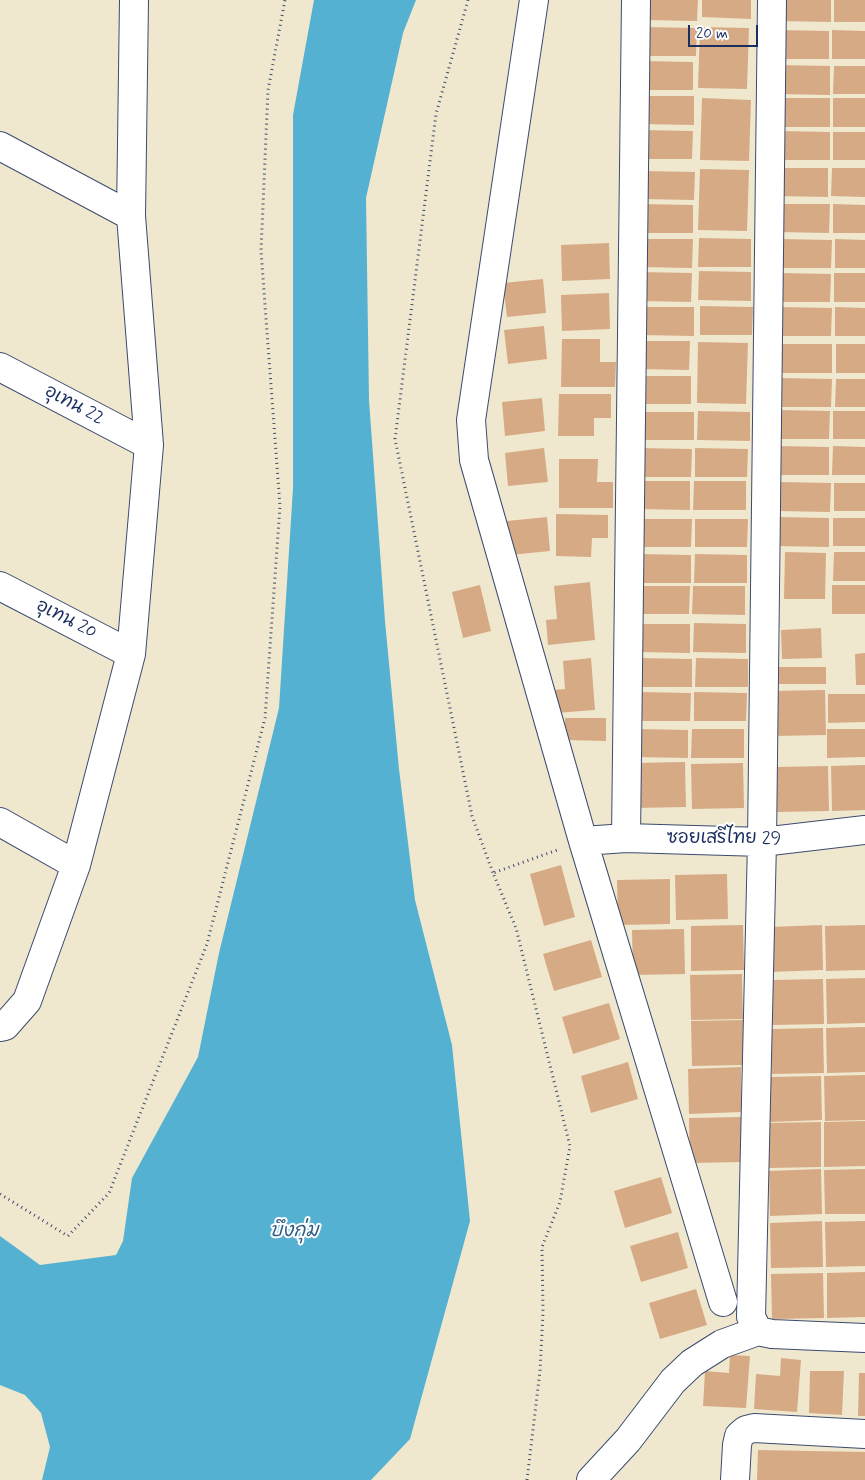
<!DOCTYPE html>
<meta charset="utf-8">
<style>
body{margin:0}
#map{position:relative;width:865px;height:1480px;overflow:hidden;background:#f0e8ce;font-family:Mynerve,sans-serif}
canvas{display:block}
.scale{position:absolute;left:688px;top:25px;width:70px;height:22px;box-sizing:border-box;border:2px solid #1b2f5e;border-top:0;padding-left:6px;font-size:15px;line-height:18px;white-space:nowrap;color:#1b2f5e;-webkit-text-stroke:4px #fff;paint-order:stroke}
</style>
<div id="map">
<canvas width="865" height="1480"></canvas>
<div class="scale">20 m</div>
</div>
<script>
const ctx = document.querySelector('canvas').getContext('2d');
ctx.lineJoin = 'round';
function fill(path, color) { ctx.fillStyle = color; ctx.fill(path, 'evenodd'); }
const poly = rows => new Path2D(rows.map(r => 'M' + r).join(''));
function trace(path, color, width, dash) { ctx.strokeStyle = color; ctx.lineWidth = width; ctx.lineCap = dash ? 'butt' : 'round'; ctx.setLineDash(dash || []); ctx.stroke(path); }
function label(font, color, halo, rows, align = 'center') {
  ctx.font = font + ' Mynerve,"Playpen Sans Thai",sans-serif'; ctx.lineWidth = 4; ctx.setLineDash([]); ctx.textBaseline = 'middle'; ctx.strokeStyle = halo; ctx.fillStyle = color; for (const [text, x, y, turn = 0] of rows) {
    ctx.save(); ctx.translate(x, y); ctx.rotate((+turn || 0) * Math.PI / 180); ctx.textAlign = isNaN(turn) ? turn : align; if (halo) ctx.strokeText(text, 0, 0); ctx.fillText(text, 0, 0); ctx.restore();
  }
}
const water = poly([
 [314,0,416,0,403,33,366,198,369,400,385,621,399,769,415,900,452,1045,470,1221,410,1439,371,1480,42,1480,50,1447,41,1413,25,1395,0,1385,0,1236,40,1265,116,1255,123,1241,132,1178,198,1057,219,953,279,708,293,488,293,115]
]);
const building = poly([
 [645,0,698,0,697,21,645,20],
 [702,0,751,0,751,19,702,17],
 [779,0,831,0,831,22,778,21],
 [834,0,865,0,865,22,834,22],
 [644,27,697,28,696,56,644,56],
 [700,27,749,28,747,89,698,88],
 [777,30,829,31,829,59,776,59],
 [832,30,865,31,865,59,832,59],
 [641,61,693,62,693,90,641,90],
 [777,65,830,66,830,95,777,94],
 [834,66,865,66,865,94,833,94],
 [642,96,694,96,694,125,642,124],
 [702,98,751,100,749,161,700,160],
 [778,98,830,98,830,127,777,127],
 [833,98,865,98,865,127,833,127],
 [640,130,693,131,692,159,640,159],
 [778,131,830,132,830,160,777,160],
 [833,132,865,132,865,160,833,160],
 [776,168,828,168,828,197,776,196],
 [832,168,865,168,865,197,831,196],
 [700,169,749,170,747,231,698,230],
 [642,171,695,172,694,200,642,199],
 [641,204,693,205,693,233,640,233],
 [777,204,830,204,829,233,777,232],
 [833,204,865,205,865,233,833,233],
 [699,238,751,239,751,267,698,267],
 [640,239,693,239,692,268,640,267],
 [779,239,832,240,831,268,779,268],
 [835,239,865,240,865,268,835,268],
 [609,243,610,279,562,281,561,245],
 [699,271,751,272,751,301,698,300],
 [639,272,692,273,691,302,639,301],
 [778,273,831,274,830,302,778,302],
 [834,273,865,273,865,302,834,302],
 [543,279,546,313,507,317,503,283],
 [609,293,610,329,562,331,561,295],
 [700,306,753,307,752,335,700,335],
 [642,307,694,307,694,336,641,335],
 [779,307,832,308,831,336,779,336],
 [835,307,865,308,865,336,835,336],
 [544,326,547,359,508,364,504,330],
 [562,339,600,339,600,362,616,362,615,387,561,387],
 [637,341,690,341,689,370,637,369],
 [698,342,748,343,746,404,697,403],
 [780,344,832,344,832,373,780,373],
 [836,344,865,344,865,373,836,373],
 [639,376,691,376,691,404,638,404],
 [779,378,832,379,831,407,779,407],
 [836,379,865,379,865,407,835,407],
 [559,394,611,394,611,418,594,418,594,436,558,436],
 [542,398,545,431,505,436,502,402],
 [777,410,830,411,829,439,777,439],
 [698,411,750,412,750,441,697,440],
 [833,411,865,411,865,439,833,439],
 [642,412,694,412,694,440,641,440],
 [777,446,829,447,829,475,776,475],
 [833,446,865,447,865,475,832,475],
 [544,448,548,482,508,486,505,453],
 [639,448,692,449,691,477,639,477],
 [695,448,748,449,747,477,695,477],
 [559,459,598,459,597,482,613,482,613,508,559,508],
 [637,481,690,481,690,510,637,509],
 [694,481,746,481,746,510,693,510],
 [778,482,831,483,830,512,778,511],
 [834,483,865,483,865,511,834,511],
 [556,514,608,515,608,538,592,538,591,557,556,556],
 [547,517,550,551,510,555,507,521],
 [777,517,829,518,829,547,777,546],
 [833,518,865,518,865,546,833,546],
 [639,519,692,519,691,547,639,547],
 [695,519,748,519,747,547,695,547],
 [785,552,826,553,825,599,784,599],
 [834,552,865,552,865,581,833,581],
 [639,554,691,555,691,583,638,583],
 [695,554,747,555,747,583,694,583],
 [590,582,595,640,548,645,546,620,557,619,554,586],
 [480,585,491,631,463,638,452,592],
 [832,585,865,585,865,614,832,614],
 [637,586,690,586,689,614,637,614],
 [693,586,745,586,745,615,692,614],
 [694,623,746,624,746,653,693,652],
 [638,624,690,624,690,653,637,652],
 [821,628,822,658,782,659,781,630],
 [865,653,865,685,856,685,855,654],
 [591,658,595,710,556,713,554,690,565,689,563,661],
 [640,658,692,659,692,687,639,687],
 [696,658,748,659,748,687,695,687],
 [779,667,826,667,826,684,779,684],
 [825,690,826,735,774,736,773,691],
 [638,692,691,693,690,721,638,721],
 [694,692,747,693,746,721,694,721],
 [828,694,865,694,865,722,828,723],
 [565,718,606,718,606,741,565,740],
 [636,729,688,730,688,758,635,757],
 [692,729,744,729,744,758,691,758],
 [827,729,865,729,865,757,827,758],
 [685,762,686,807,634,808,633,763],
 [743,763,744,808,692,809,691,764],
 [865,765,865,810,832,811,831,766],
 [828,766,829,811,777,812,776,767],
 [561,865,575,917,544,926,530,874],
 [727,874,728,919,676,920,675,875],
 [670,879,670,924,618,925,617,880],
 [743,925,744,970,691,971,691,926],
 [822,925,823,970,771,972,770,927],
 [865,925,865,970,826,971,825,926],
 [684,929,685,974,633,975,632,930],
 [591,940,602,977,554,991,543,954],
 [742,974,743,1019,691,1020,690,975],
 [865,978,865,1023,827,1024,826,979],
 [823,979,824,1024,772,1025,771,980],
 [609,1003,620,1039,573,1054,562,1017],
 [743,1020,744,1065,692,1066,691,1021],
 [865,1027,865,1072,827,1073,826,1028],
 [823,1028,824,1073,772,1074,771,1029],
 [628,1062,638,1099,591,1113,581,1076],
 [741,1067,741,1112,689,1114,688,1069],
 [865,1075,865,1120,825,1121,824,1076],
 [821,1076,822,1120,770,1122,769,1077],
 [742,1117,742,1162,690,1163,689,1118],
 [865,1121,865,1166,824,1167,824,1122],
 [821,1122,821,1167,769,1168,768,1123],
 [821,1169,822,1214,770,1216,769,1171],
 [865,1169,865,1214,825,1214,824,1170],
 [661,1177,672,1213,625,1228,614,1191],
 [822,1221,823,1267,771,1268,770,1223],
 [865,1221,865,1266,826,1267,825,1222],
 [678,1232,688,1268,641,1282,630,1246],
 [865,1272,865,1317,827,1318,827,1273],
 [823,1273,824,1318,772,1319,771,1274],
 [696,1289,707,1325,660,1339,649,1303],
 [730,1355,750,1356,746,1408,703,1406,705,1371,729,1373],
 [781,1358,801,1360,797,1412,754,1409,756,1374,780,1376],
 [810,1371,844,1371,842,1415,809,1413],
 [859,1373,865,1373,865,1416,858,1416],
 [758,1450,865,1452,865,1480,757,1480]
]);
const path = poly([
 [468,0,436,114,395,439,472,816,493,873],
 [0,1194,68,1236,109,1193,207,944,265,718,280,506,261,251,268,90,285,0],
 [527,1480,540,1371,543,1313,542,1247,560,1202,570,1146,516,928,493,873,560,849]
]);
const minor = poly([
 [534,0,471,420,474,460,583,841,723,1302],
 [0,146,131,216],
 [0,367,149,445],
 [0,586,131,654],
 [0,822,76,865],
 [626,838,636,0],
 [583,841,626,838,762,842,865,830],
 [0,1027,5,1026,27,1001,76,865,131,654,149,445,131,216,134,0],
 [758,1331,751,1317,762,842,772,0],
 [591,1480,628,1440,673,1381,692,1363,722,1344,758,1331,772,1334,865,1338],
 [735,1480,737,1445,739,1436,746,1430,754,1428,865,1434]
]);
const streetNames = [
 ["อุเทน 22",74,406,28],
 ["อุเทน 20",66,620,27],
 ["ซอยเสรีไทย 29",724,839]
];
const waterNames = [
 ["บึงกุ่ม",294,1232]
];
fill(water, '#54b1d2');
fill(building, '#d6aa84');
trace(minor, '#3b4b6f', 30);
trace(path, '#3b4b6f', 3, [1, 4]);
trace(minor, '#fff', 28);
label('18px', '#1b2f5e', '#fff', streetNames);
label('italic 19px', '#2f5c87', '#fff', waterNames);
</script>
